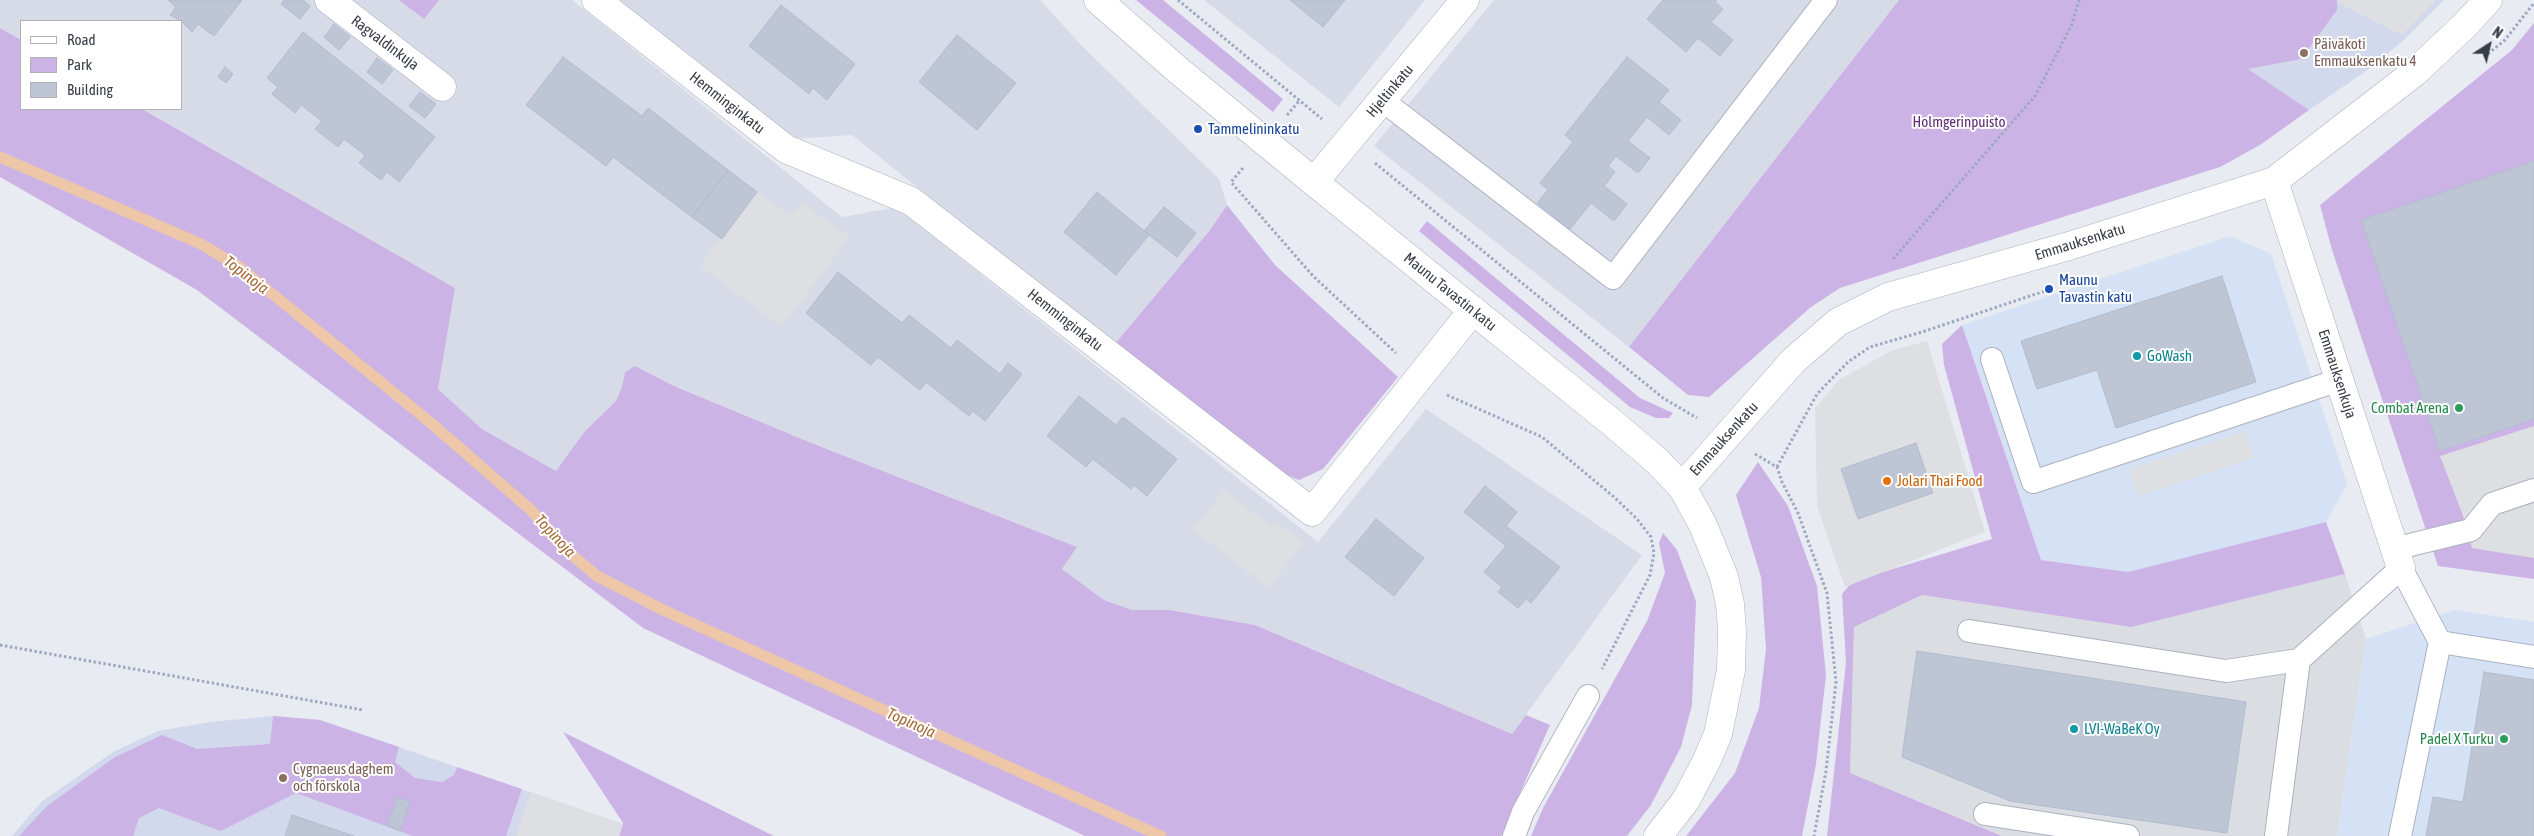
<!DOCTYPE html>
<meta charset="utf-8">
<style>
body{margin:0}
#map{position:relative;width:2534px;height:836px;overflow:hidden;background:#e9ebf3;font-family:"Asap Condensed",sans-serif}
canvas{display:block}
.legend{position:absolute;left:20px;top:20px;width:162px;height:90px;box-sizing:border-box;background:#fff;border:1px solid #afb1b5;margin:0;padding:6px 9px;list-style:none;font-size:15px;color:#373d47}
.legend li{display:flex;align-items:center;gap:10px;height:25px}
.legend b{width:25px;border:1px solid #afb1b5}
.north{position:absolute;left:2464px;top:20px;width:50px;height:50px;-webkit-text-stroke:4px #fff;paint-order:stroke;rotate:35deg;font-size:14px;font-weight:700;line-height:20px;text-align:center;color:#373d47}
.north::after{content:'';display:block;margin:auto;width:18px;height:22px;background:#373d47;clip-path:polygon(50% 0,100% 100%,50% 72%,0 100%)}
</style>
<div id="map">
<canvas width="2534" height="836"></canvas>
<ul class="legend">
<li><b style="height:6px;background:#fff"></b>Road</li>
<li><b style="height:14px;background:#ccb3e6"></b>Park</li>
<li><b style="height:14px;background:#bec6d5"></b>Building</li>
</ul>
<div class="north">N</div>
</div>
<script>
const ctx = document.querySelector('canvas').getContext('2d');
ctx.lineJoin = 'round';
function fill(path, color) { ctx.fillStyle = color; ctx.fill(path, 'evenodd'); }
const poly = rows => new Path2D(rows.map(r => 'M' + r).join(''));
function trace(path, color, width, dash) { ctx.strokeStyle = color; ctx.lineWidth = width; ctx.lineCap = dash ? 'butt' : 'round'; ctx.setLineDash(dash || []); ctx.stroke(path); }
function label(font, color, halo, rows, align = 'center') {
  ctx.font = font + ' "Asap Condensed",sans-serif'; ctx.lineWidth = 4; ctx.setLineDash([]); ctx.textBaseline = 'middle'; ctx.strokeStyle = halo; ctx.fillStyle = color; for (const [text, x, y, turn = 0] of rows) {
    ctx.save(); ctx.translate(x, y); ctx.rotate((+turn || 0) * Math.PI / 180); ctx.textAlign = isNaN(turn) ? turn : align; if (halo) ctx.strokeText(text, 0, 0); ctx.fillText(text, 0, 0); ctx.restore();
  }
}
const residential = poly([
 [0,0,572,0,842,217,892,208,907,216,1318,542,1426,409,1642,555,1512,734,1255,625,1170,610,1132,610,1104,600,1062,569,1077,547,809,442,674,386,635,366,625,372,622,387,616,401,585,431,557,472,482,429,438,389,455,288,142,109,181,109,181,21,21,21,21,40,0,28],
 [619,0,1040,0,1084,48,1219,179,1227,205,1210,230,1114,345,852,135,792,139],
 [1204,0,1425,0,1339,107],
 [1494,0,1899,0,1629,347,1374,146]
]);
const commercial = poly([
 [2230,236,2271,254,2347,484,2326,522,2128,572,2041,560,1962,325],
 [2455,610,2534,622,2534,836,2337,836,2366,639]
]);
const industrial = poly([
 [2345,574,2366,639,2337,836,2002,836,1850,773,1854,627,1922,595,2131,627]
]);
const education = poly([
 [2180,0,2444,0,2406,38,2372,67,2309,110,2247,69],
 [273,716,320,720,623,824,619,836,12,836,41,802,113,752,158,731,210,722]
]);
const green = poly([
 [399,0,439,0,424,19],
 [1136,0,1163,0,1283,99,1273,112],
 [1899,0,2337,0,2337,10,2301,59,2248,69,2309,110,2260,145,2220,167,1840,288,1811,307,1709,397,1688,395,1629,347],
 [2534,23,2534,579,2438,566,2332,250,2320,205,2512,50],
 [0,28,21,40,21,109,142,109,455,288,438,389,482,429,556,471,585,431,616,401,622,387,625,372,635,366,674,386,809,442,1077,547,1062,569,1104,600,1132,610,1170,610,1255,625,1512,734,1526,715,1550,725,1501,836,1085,836,643,628,197,290,0,177],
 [1227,205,1275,265,1398,377,1323,469,1299,480,1281,473,1114,345,1210,230],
 [1427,221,1640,398,1673,413,1669,418,1656,418,1630,407,1419,231],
 [1962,325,2041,560,2128,572,2326,522,2345,574,2131,627,1922,595,1854,627,1850,773,2002,836,1827,836,1846,663,1842,594,1853,581,1992,539,1944,365,1942,344],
 [1758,462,1788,506,1817,586,1826,675,1816,764,1802,836,1686,836,1735,773,1759,708,1766,649,1761,577,1736,495],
 [1663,533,1677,550,1696,601,1692,705,1681,747,1651,805,1627,836,1531,836,1543,808,1647,621,1665,573,1659,543],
 [273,716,320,720,399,747,395,762,415,778,442,782,454,775,457,767,522,789,506,836,413,836,296,793,221,831,159,808,139,818,133,836,19,836,47,806,115,757,162,735,197,749,270,744],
 [563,732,774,836,619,836,623,823]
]);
const parking = poly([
 [2337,0,2436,0,2402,35,2337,2],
 [757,192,791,216,801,202,850,237,782,327,700,266],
 [1927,341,1985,532,1845,587,1817,506,1815,408,1839,380,1891,351],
 [1915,443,1933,493,1858,519,1841,469],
 [2534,426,2534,558,2472,548,2462,513,2440,456],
 [2245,431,2254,458,2138,496,2129,469],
 [1224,490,1272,527,1277,522,1303,543,1269,588,1193,530],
 [531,792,623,824,619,836,516,836]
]);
const stream = poly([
 [0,157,201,244,238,266,431,423,531,510,567,551,597,576,661,609,1161,836]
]);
const building = poly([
 [168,0,242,0,214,36,198,24,192,32,181,21,170,15,176,7,168,0],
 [284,0,303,0,310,6,300,19,281,4,284,0],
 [1290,0,1345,0,1323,27,1290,0],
 [1663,0,1717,0,1715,2,1723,9,1711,22,1733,40,1720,56,1698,38,1686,52,1647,19,1663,0],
 [781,5,855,64,827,100,813,88,809,94,749,46,781,5],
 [334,24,350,37,339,50,324,37,334,24],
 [303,32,435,137,399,182,387,172,381,180,359,163,365,155,344,139,338,147,315,129,322,121,301,105,295,113,272,94,278,87,267,78,303,32],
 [957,35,1016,83,977,130,919,82,957,35],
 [563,57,642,116,648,108,728,170,692,217,613,157,606,166,526,105,563,57],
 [1627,57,1669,90,1659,102,1681,120,1669,135,1647,117,1628,141,1650,158,1638,173,1616,156,1608,166,1615,172,1604,186,1627,204,1614,221,1591,203,1570,229,1537,203,1548,190,1540,183,1573,142,1565,135,1627,57],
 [377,58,393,70,382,84,367,72,377,58],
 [225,67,233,74,226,83,218,77,225,67],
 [420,92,436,104,425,118,409,106,420,92],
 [2534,161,2534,419,2440,451,2361,220,2534,161],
 [728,170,757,192,722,239,692,217,728,170],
 [1097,192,1149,235,1116,275,1064,232,1097,192],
 [1164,207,1196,233,1177,257,1144,231,1164,207],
 [838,272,902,323,909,315,951,348,957,340,1000,374,1008,363,1022,374,985,421,973,411,969,416,926,382,920,390,878,357,871,365,806,313,838,272],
 [2222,276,2256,382,2116,428,2097,370,2037,389,2021,341,2222,276],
 [1079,396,1116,425,1123,417,1177,459,1147,496,1134,485,1131,489,1093,459,1086,467,1047,436,1079,396],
 [1916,443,1933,493,1858,519,1841,469,1916,443],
 [1485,486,1517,512,1506,526,1560,567,1531,603,1526,599,1518,608,1498,592,1502,587,1484,572,1506,546,1464,512,1485,486],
 [1376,519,1424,558,1394,596,1345,557,1376,519],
 [1917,651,2246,702,2227,833,2010,801,1902,757,1917,651],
 [2484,672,2534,680,2534,836,2426,836,2433,797,2463,802,2484,672],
 [397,797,410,802,400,831,387,826,397,797],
 [292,815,354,836,285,836,292,815]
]);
const path = poly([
 [1178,0,1322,119],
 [2484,57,2505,40,2534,3],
 [1287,115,1299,101],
 [1375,163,1663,398,1697,418],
 [1243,168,1231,182,1313,276,1396,353],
 [1893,259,2035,96,2072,24,2079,0],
 [1447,395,1542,437,1614,497,1637,519,1651,537,1654,553,1650,575,1602,669],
 [1755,454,1777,467,1782,482,1798,513,1827,593,1836,682,1826,771,1814,836],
 [1777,467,1817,394,1848,362,1870,347,1922,332,2045,291],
 [0,645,363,710]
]);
const service = poly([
 [1382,100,1613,278,1826,0],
 [1992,359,2033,482,2339,380],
 [2394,549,2471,530,2492,504,2534,490],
 [1969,631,2226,671,2299,660,2276,836],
 [2440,642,2534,657],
 [2299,660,2401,568,2440,642,2400,836],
 [1985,814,2128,836],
 [1514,836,1523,812,1588,696]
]);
const minor = poly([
 [329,0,442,87],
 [596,0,786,149,911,201,1312,512,1473,310],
 [2274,181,2401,568],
 [1314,182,1465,0],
 [1682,487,1793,361,1838,322,1888,297,2069,246,2274,181,2414,73,2464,26,2488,0]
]);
const tertiary = poly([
 [1098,0,1179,71,1314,182,1615,425,1657,461,1682,487,1703,525,1724,577,1730,604,1732,631,1731,670,1718,734,1707,760,1686,800,1658,836]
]);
const markers = [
 [2304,53,5,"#8d6e63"],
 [1198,129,5,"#1a4fb4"],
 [2049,289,5,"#1a4fb4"],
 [2137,356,5,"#0f9aa8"],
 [2459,408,5,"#2e9e5b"],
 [1887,481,5,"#e8710a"],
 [2074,729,5,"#0f9aa8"],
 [2504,739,5,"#2e9e5b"],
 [283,778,5,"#8d6e63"]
];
const streetNames = [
 ["Ragvaldinkuja",385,43,37],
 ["Hjeltinkatu",1390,91,-50],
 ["Hemminginkatu",727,103,38],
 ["Emmauksenkatu",2080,242,-17],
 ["Maunu Tavastin katu",1450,292,39],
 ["Hemminginkatu",1065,320,38],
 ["Emmauksenkuja",2337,374,72],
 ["Emmauksenkatu",1724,439,-48]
];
const educationNames = [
 ["Päiväkoti",2314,44],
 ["Emmauksenkatu 4",2314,61],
 ["Cygnaeus daghem",293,769],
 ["och förskola",293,786]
];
const parkNames = [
 ["Holmgerinpuisto",1959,122]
];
const transitNames = [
 ["Tammelininkatu",1208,129],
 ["Maunu",2059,280],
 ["Tavastin katu",2059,297]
];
const cultureNames = [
 ["GoWash",2147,356],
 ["LVI-WaBeK Oy",2084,729]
];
const leisureNames = [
 ["Combat Arena",2449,408],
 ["Padel X Turku",2494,739]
];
const foodNames = [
 ["Jolari Thai Food",1897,481]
];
const waterNames = [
 ["Topinoja",246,275,37],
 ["Topinoja",555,536,47],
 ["Topinoja",911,723,24]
];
fill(residential, '#d7dbe7');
fill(commercial, '#d5e1f4');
fill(industrial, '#dadee3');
fill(education, '#d3d9ec');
fill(green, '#ccb3e6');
fill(parking, '#dddfe2');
trace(stream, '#edc7a8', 11);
fill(building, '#bec6d5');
trace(building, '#b2bccf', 1);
trace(service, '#abb1bf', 24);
trace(minor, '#abb1bf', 29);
trace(tertiary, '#abb1bf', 29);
trace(path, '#9da8c0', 3, [2.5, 2.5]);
trace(service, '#fff', 22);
trace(minor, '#fff', 28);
trace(tertiary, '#fff', 28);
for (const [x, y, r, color] of markers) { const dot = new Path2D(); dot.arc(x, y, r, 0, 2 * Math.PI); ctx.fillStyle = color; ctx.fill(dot); trace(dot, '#fff', 2); }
label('15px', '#373d47', '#fff', streetNames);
label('15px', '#785e54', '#fff', educationNames, 'left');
label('15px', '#5d2d76', '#fff', parkNames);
label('15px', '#164399', '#fff', transitNames, 'left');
label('15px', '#0d838f', '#fff', cultureNames, 'left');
label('15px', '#27864d', '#fff', leisureNames, 'right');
label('15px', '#c56008', '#fff', foodNames, 'left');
label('italic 16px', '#a66833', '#fff', waterNames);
</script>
